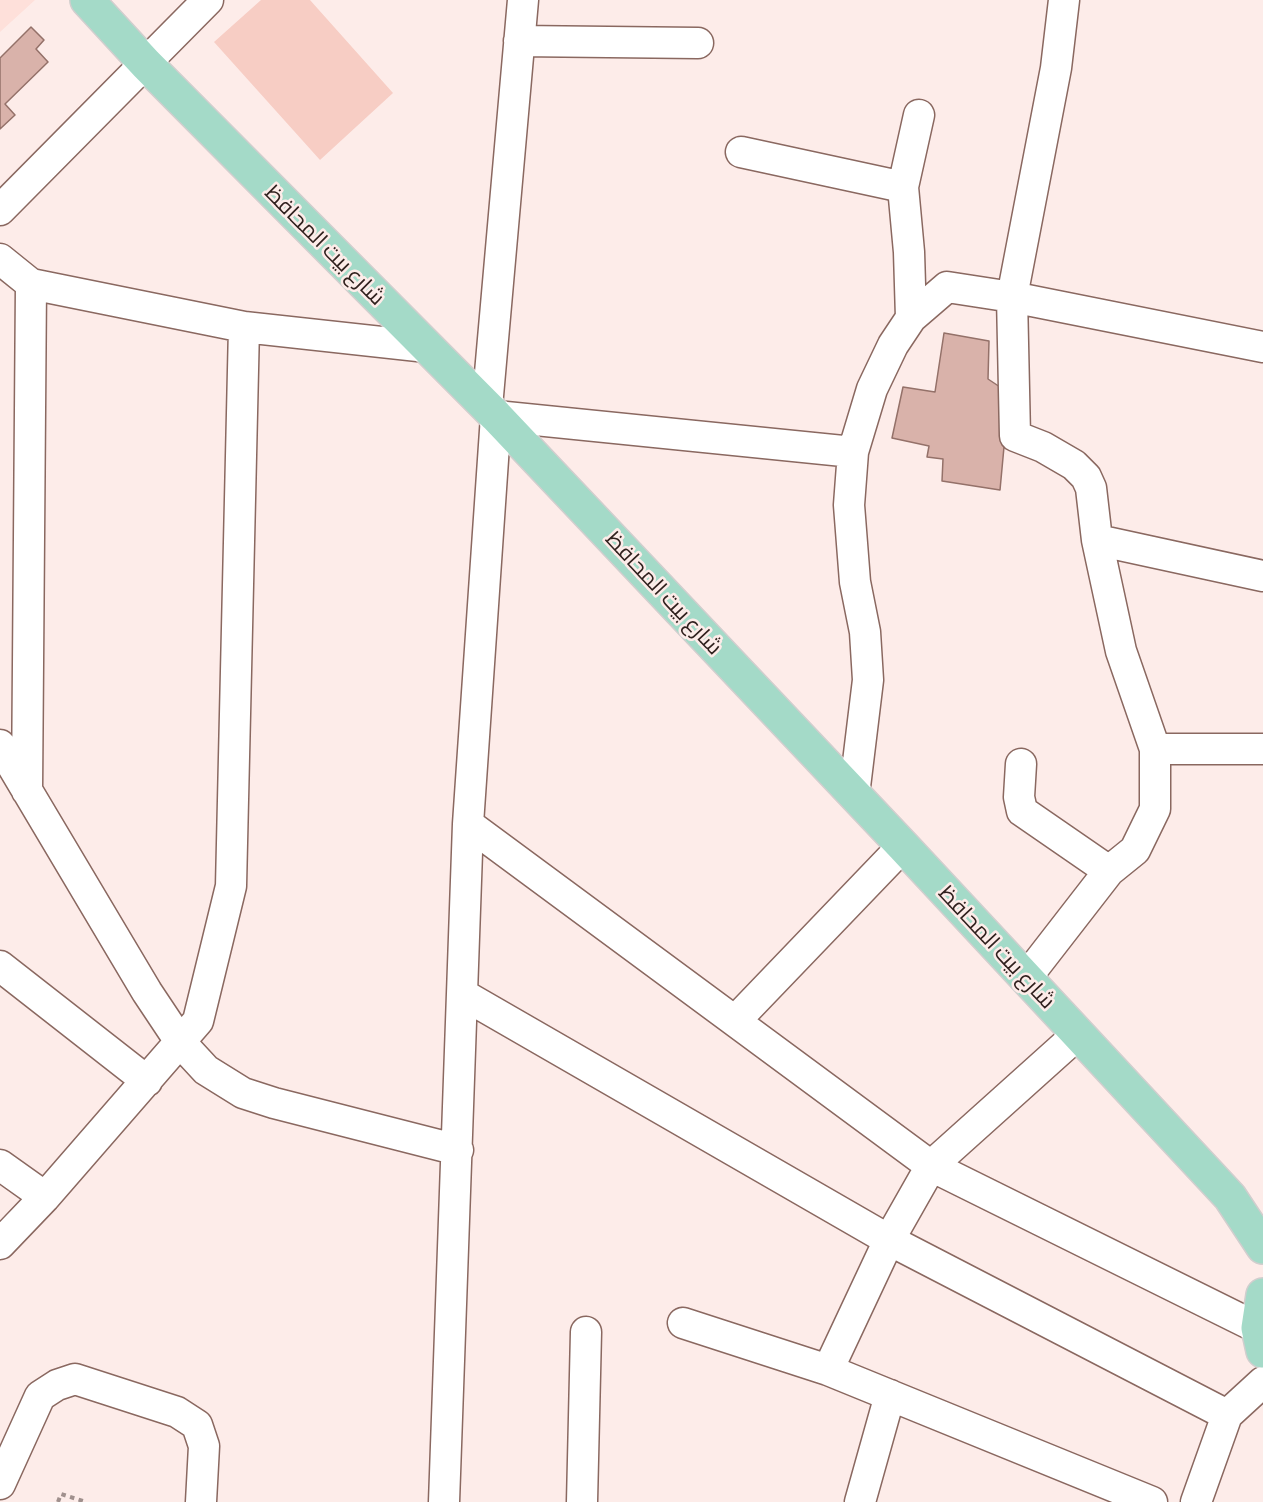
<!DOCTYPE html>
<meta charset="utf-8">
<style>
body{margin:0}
canvas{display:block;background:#fdece9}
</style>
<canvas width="1263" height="1502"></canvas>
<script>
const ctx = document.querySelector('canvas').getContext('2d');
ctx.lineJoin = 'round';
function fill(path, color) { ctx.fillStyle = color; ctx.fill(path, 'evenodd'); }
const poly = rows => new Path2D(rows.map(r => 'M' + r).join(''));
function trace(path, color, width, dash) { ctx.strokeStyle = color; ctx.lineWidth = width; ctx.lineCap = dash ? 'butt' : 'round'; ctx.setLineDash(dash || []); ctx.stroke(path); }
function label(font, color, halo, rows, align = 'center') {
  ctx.font = font + ' Commissioner,Cairo,sans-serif'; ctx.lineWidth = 5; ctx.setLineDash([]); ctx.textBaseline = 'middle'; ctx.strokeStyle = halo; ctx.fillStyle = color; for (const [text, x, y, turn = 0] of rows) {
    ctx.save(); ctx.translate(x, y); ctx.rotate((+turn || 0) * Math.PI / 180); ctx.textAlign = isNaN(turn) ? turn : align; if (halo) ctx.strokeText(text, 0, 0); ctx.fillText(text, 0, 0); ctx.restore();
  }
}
const built = poly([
 [0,0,35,0,0,32]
]);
const green = poly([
 [261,0,310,0,393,93,320,160,214,42]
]);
const building = poly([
 [31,27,44,40,36,49,48,62,5,104,15,115,0,129,0,58,31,27],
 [944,333,989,341,988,379,1009,393,1000,490,942,481,943,459,927,457,929,446,892,438,903,387,935,392,944,333]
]);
const path = poly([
 [58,1502,61,1494,86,1502]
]);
const minor = poly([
 [519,41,698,43],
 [741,152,903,187],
 [0,210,208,0],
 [0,259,31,284,244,327,427,347],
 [911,318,909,252,903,187,919,115],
 [487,407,523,0],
 [1097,540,1263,576],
 [0,745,147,992,181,1043,206,1070,243,1093,274,1103,458,1150],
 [1155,749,1263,749],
 [1021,764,1019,797,1022,811,1109,871],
 [27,791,31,284],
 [854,795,868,680,865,632,855,582,849,505,853,452,872,389,893,345,911,318,947,287,1012,297,1263,347],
 [468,824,931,1166,1258,1328],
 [0,966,147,1081],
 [1026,978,1109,871,1135,850,1155,809,1155,749,1121,651,1097,540,1091,488,1086,477,1074,465,1043,447,1015,436,1012,297,1056,68,1064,0],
 [462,994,889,1240,1227,1415],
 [735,1021,903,846],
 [0,1165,45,1197],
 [0,1244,45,1197,198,1021,231,886,244,327],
 [683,1323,828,1370,1152,1502],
 [828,1370,889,1240,931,1166,1078,1034],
 [0,1484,40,1396,57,1385,75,1379,177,1412,197,1425,204,1446,201,1502],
 [444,1502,468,824,496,416,853,452],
 [582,1502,586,1332],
 [860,1502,890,1395],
 [1196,1502,1227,1415,1263,1382]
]);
const major = poly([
 [87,0,146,64,496,416,903,846,1230,1197,1263,1247],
 [1263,1295,1258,1328,1263,1351]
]);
const streetNames = [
 ["شارع بيت المحافظ",325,245,45],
 ["شارع بيت المحافظ",664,593,47],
 ["شارع بيت المحافظ",997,947,47]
];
fill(built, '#fee0da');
fill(green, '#f7cdc4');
fill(building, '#d9b2aa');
trace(building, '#947169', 1.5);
trace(minor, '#8a6860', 33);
trace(major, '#d1cece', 36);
trace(path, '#a0908d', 4, [4.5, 4.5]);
trace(minor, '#fff', 30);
trace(major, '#a4dac8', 33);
label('22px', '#30211e', '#fdece9', streetNames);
</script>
